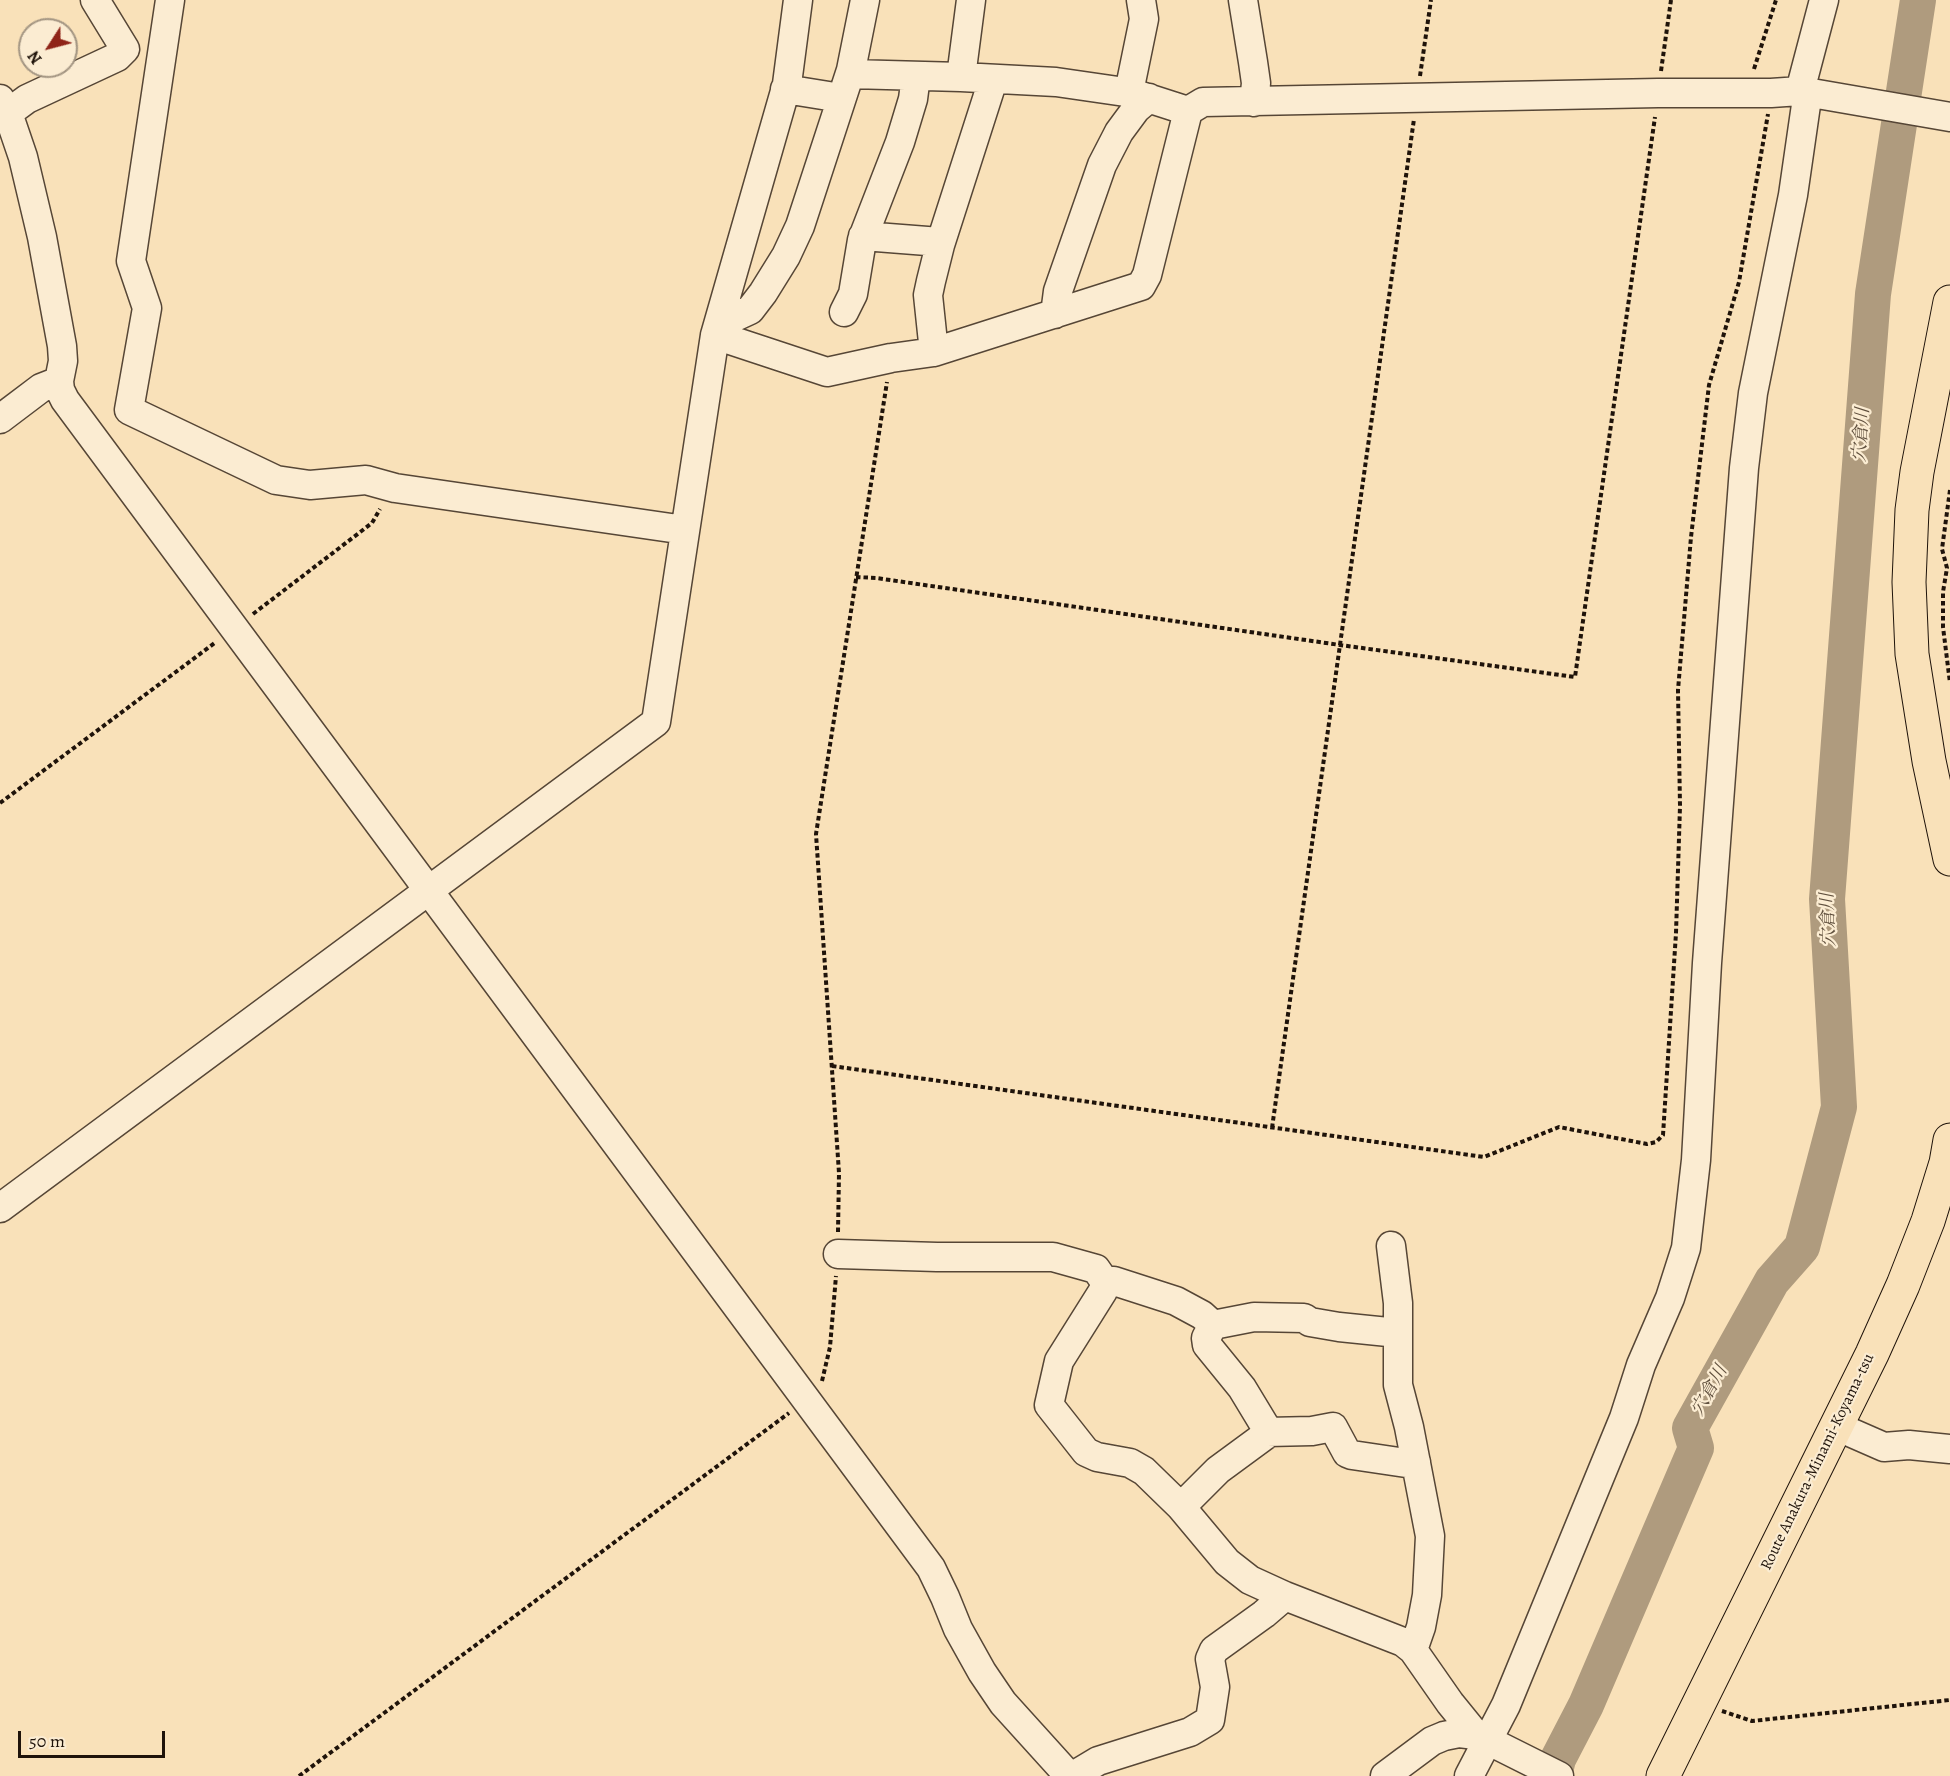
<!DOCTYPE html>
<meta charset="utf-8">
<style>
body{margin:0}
#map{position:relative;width:1950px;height:1776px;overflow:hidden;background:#f9e1b9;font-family:Alegreya,serif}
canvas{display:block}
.north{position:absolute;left:18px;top:18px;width:60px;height:60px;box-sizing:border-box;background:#fbecd2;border:2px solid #a39582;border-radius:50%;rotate:234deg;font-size:16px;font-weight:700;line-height:24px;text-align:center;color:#1f130a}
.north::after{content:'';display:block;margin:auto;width:21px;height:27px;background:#8f2418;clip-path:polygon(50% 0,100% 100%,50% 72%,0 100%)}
.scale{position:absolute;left:18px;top:1731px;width:147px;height:27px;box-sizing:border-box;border:3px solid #1f130a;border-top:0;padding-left:8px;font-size:18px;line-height:21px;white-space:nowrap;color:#1f130a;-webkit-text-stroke:4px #fbecd2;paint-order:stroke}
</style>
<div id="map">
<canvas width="1950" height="1776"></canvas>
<div class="north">N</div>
<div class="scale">50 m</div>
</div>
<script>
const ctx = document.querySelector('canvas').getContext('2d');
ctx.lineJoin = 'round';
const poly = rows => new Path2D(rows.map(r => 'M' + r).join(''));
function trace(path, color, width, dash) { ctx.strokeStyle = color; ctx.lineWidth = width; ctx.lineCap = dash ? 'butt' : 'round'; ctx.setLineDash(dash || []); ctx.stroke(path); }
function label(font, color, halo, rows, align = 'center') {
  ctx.font = font + ' Alegreya,"Noto Serif JP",serif'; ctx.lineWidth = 4.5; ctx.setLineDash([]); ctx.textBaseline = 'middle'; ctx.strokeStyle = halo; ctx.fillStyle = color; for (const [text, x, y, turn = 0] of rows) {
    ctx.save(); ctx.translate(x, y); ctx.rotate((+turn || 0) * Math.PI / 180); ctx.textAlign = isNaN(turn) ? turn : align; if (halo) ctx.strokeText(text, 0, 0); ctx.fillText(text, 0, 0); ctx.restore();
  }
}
const river = poly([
 [1554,1776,1558,1759,1586,1705,1696,1448,1690,1428,1772,1281,1802,1247,1839,1107,1827,899,1873,294,1918,0]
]);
const path = poly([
 [1754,69,1776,0],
 [1661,71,1671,0],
 [1420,76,1431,0],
 [1950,490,1942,549,1947,568,1943,592,1943,627,1950,683],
 [856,577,876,578,1340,645,1575,677,1655,117],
 [253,614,372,523,380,509],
 [0,803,216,642],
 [832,1066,1484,1157,1559,1127,1647,1144,1656,1142,1663,1135,1676,933,1680,806,1678,690,1691,537,1709,385,1739,282,1768,114],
 [1272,1128,1414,119],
 [838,1232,839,1173,816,834,887,382],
 [822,1381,830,1347,836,1276],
 [1722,1711,1752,1721,1950,1700],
 [299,1776,789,1413]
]);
const minor = poly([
 [170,0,131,261,147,308,129,410,276,480,310,485,366,480,395,488,685,530],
 [971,0,961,77,1056,82,1132,93,1188,111],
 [1243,0,1253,62,1256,83,1254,102],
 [850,74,961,77],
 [785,89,841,98],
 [1800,91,1824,0],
 [1129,92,1144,19,1141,0],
 [0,99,8,113,23,157,42,237,62,346,63,361,59,381,60,390,65,400,931,1568,945,1597,958,1629,982,1672,1003,1703,1069,1776],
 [8,113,27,99,117,57,125,49,95,0],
 [863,236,940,242],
 [844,312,853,294,862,240,900,142,913,99,916,76],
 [1055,314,1058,291,1102,165,1119,132,1136,109,1149,98],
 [720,319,737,316,750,310,763,293,786,256,800,226,851,70,865,0],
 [715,335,827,372,891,358,934,352,1141,286,1147,275,1188,111,1203,102,1658,93,1771,93,1800,91,1950,117],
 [934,352,928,295,931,281,940,245,993,80],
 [0,419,41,388,59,381],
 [0,1208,656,722,715,335,787,84,798,0],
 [1391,1246,1398,1303,1398,1385,1409,1427,1430,1536,1427,1595,1421,1627,1413,1650],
 [838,1254,937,1257,1053,1257,1096,1269,1105,1282,1103,1291,1059,1361,1049,1405,1086,1452,1097,1457,1130,1463,1144,1471,1181,1507,1227,1562,1250,1580,1285,1596,1403,1642,1413,1650,1450,1703,1476,1735],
 [1105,1282,1114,1281,1176,1301,1202,1315,1213,1325],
 [1836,1426,1884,1447,1909,1445,1950,1449],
 [1267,1432,1312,1431,1333,1427,1347,1453,1352,1455,1406,1463,1416,1462],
 [1181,1507,1218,1470,1267,1434,1265,1426,1242,1388,1207,1345,1206,1338,1213,1325,1254,1317,1304,1318,1310,1322,1339,1327,1398,1333],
 [1073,1776,1098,1761,1190,1732,1210,1720,1215,1687,1210,1659,1214,1650,1264,1614,1285,1596],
 [1385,1776,1432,1741,1444,1736,1459,1733,1476,1735,1487,1740,1559,1776],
 [1469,1776,1506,1705,1624,1418,1641,1365,1670,1298,1686,1248,1696,1160,1707,963,1744,468,1753,393,1793,195,1808,91]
]);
const major = poly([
 [1950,302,1917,472,1912,510,1909,582,1912,654,1929,761,1950,859],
 [1663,1776,1872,1354,1903,1285,1928,1221,1946,1163,1950,1140]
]);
const streetNames = [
 ["Route Anakura-Minami-Koyama-tsu",1818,1462,-64]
];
const waterNames = [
 ["穴倉川",1862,435,-86],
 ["穴倉川",1829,920,-92],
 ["穴倉川",1710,1391,-61]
];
trace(river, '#af9b7e', 36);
trace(minor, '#564636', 31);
trace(major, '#1f130a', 35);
trace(path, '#1f130a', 4, [4.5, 3]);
trace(minor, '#fbecd2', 28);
trace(major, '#f9e1b9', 33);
label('16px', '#1f130a', '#fbecd2', streetNames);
label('italic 18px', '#60503e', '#fbecd2', waterNames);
</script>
